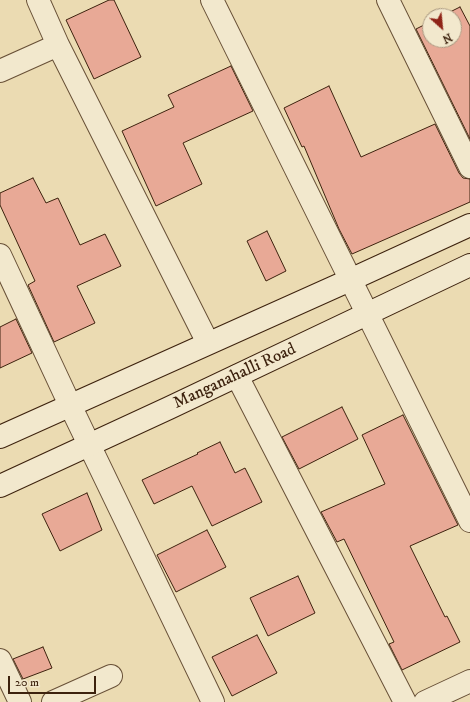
<!DOCTYPE html>
<style>
body{margin:0}
#map{position:relative;width:470px;height:702px;overflow:hidden;background:#ebdbb2;font-family:"IM FELL DW Pica",serif}
canvas{display:block}
.north{position:absolute;left:422px;top:8px;width:40px;height:40px;box-sizing:border-box;background:#f2e8cd;border:1px solid #aa9981;border-radius:50%;rotate:153deg;font-size:11px;font-weight:700;line-height:16px;text-align:center;color:#3d220e}
.north::after{content:'';display:block;margin:auto;width:14px;height:18px;background:#8f2418;clip-path:polygon(50% 0,100% 100%,50% 72%,0 100%)}
.scale{position:absolute;left:8px;top:676px;width:88px;height:18px;box-sizing:border-box;border:2px solid #3d220e;border-top:0;padding-left:5px;font-size:12px;line-height:14px;white-space:nowrap;color:#3d220e;-webkit-text-stroke:3px #f2e8cd;paint-order:stroke}
</style>
<div id="map">
<canvas width="470" height="702"></canvas>
<div class="north">N</div>
<div class="scale">20 m</div>
</div>
<script>
const ctx = document.querySelector('canvas').getContext('2d');
ctx.lineJoin = 'round';
function fill(path, color) { ctx.fillStyle = color; ctx.fill(path, 'evenodd'); }
const poly = rows => new Path2D(rows.map(r => 'M' + r).join(''));
function trace(path, color, width, dash) { ctx.strokeStyle = color; ctx.lineWidth = width; ctx.lineCap = dash ? 'butt' : 'round'; ctx.setLineDash(dash || []); ctx.stroke(path); }
function label(font, color, halo, rows, align = 'center') {
  ctx.font = font + ' "IM FELL DW Pica",serif'; ctx.lineWidth = 3.5; ctx.setLineDash([]); ctx.textBaseline = 'middle'; ctx.strokeStyle = halo; ctx.fillStyle = color; for (const [text, x, y, turn = 0] of rows) {
    ctx.save(); ctx.translate(x, y); ctx.rotate((+turn || 0) * Math.PI / 180); ctx.textAlign = isNaN(turn) ? turn : align; if (halo) ctx.strokeText(text, 0, 0); ctx.fillText(text, 0, 0); ctx.restore();
  }
}
const building = poly([
 [109,0,114,0,141,57,94,79,66,20,109,0],
 [460,7,470,26,470,139,416,29,430,22,430,40,454,40,454,16,442,16,460,7],
 [231,66,253,111,183,143,202,184,156,206,122,131,174,107,168,95,231,66],
 [329,86,361,157,435,124,459,173,463,178,470,179,470,202,352,254,339,229,304,146,302,147,284,108,329,86],
 [33,178,46,203,58,198,80,245,105,234,121,266,77,286,95,323,54,342,28,285,35,281,0,205,0,193,33,178],
 [267,231,286,271,266,281,247,241,267,231],
 [16,319,32,353,0,368,0,327,16,319],
 [342,407,358,439,299,469,282,437,342,407],
 [403,415,458,525,410,546,445,617,447,616,460,642,402,670,389,644,394,642,344,539,337,542,321,512,385,484,362,435,403,415],
 [220,442,235,473,245,468,262,502,212,526,192,486,154,504,142,480,198,454,197,453,220,442],
 [87,493,102,530,60,551,42,514,87,493],
 [207,530,226,567,176,592,157,555,207,530],
 [298,576,315,613,268,636,250,598,298,576],
 [257,635,277,673,232,696,212,657,257,635],
 [43,647,52,668,23,679,13,659,43,647]
]);
const minor = poly([
 [38,0,58,45,208,343],
 [212,0,470,521],
 [388,0,470,167],
 [0,71,58,45],
 [0,255,70,405,213,702],
 [237,376,405,702],
 [0,660,20,702],
 [53,702,111,676]
]);
const tertiary = poly([
 [425,702,470,681]
]);
const secondary = poly([
 [0,437,350,280,470,225],
 [0,486,169,408,470,265]
]);
const streetNames = [
 ["Manganahalli Road",235,377,-25]
];
fill(building, '#e8a996');
trace(building, '#3d220e', 1);
trace(minor, '#685037', 24);
trace(tertiary, '#685037', 24);
trace(secondary, '#3d220e', 24);
trace(minor, '#f2e8cd', 22);
trace(tertiary, '#f2e8cd', 22);
trace(secondary, '#f2e8cd', 22);
label('17px', '#3d220e', '#f2e8cd', streetNames);
</script>
